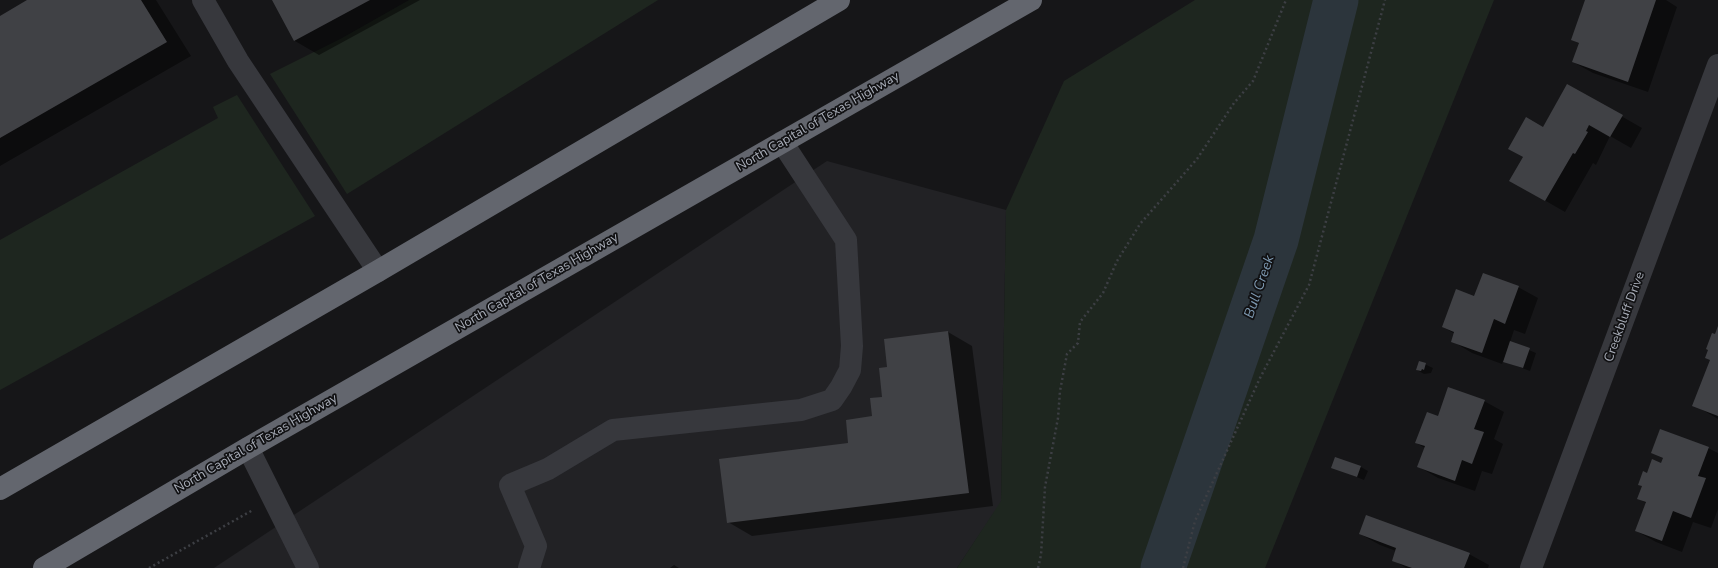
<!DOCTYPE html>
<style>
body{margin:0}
canvas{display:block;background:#161618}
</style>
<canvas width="1718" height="568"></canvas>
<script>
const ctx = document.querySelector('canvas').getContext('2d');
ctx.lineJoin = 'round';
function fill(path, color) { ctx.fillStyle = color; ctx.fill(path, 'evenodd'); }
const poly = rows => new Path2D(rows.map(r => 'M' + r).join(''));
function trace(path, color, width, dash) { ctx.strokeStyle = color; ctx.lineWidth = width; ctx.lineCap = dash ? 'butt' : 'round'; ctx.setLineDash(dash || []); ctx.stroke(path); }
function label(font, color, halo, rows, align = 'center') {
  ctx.font = font + ' "Nunito Sans",sans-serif'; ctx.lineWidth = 3.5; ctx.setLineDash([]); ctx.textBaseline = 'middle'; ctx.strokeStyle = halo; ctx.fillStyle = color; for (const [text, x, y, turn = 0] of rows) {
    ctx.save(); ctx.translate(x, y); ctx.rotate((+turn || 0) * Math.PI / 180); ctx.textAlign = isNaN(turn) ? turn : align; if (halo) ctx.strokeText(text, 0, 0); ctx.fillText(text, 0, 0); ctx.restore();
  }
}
const built = poly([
 [827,161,1006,210,1001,502,957,568,214,568]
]);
const green = poly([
 [409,0,658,0,347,194,270,74,342,38],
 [1195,0,1494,0,1265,568,957,568,1001,501,1006,210,1064,81],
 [237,95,315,216,0,390,0,240,218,118,213,107]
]);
const shadow = poly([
 [29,0,156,0,191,56,0,166,0,17],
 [273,0,420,0,319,55,295,41],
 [1586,0,1666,0,1677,7,1648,92,1593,73,1573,62,1580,44,1572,40],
 [1567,85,1642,128,1631,148,1610,136,1596,165,1593,163,1565,212,1511,181,1524,158,1509,149,1543,128],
 [1518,287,1538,298,1525,334,1514,330,1510,342,1536,353,1530,371,1503,361,1502,364,1472,353,1452,341,1455,334,1443,327,1475,297],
 [1718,328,1718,419,1694,405,1711,360],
 [948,332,972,346,993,506,752,536,728,522,849,444,873,417,883,397,888,368],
 [1420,362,1433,368,1431,373,1424,374,1417,370],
 [1484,401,1504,412,1494,439,1503,444,1492,474,1482,471,1475,491,1438,478,1419,467,1425,448,1416,443,1439,417],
 [1708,448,1718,453,1718,509,1711,528,1693,522,1682,552,1656,542,1636,531,1646,503,1639,499,1648,475,1662,464,1664,459,1652,453],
 [1332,467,1361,467,1368,471,1364,480],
 [1360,534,1469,554,1489,565,1488,568,1406,568,1393,560,1396,551,1380,545],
 [674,565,679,568,670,568]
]);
const river = poly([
 [1163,568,1276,240,1336,0]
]);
const building = poly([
 [27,0,141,0,167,42,0,138,0,16],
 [272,0,370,0,294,41],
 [1585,0,1656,0,1628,82,1572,62,1579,43,1571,40],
 [1567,84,1623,115,1610,137,1589,125,1586,131,1588,132,1575,154,1573,153,1545,201,1509,181,1523,157,1508,149,1526,117,1543,127],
 [1483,273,1519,286,1505,324,1494,319,1482,353,1451,342,1454,332,1442,327,1456,289,1474,296],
 [1718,326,1718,416,1692,406,1710,360,1705,358,1708,350,1706,349,1712,333,1715,334],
 [948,331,969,493,727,523,719,459,848,443,846,420,872,416,870,398,882,397,879,368,887,367,884,339],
 [1510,341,1530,348,1523,368,1503,362],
 [1419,361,1426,363,1424,370,1422,369,1421,371,1416,370],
 [1448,387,1485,400,1474,429,1484,432,1472,464,1462,460,1455,481,1417,467,1425,446,1415,443,1427,412,1438,416],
 [1660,429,1709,447,1698,476,1706,478,1691,518,1673,511,1662,541,1635,531,1646,502,1637,499,1642,486,1638,485,1643,471,1647,473,1652,459,1661,463,1663,458,1651,453],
 [1335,457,1361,466,1357,477,1331,468],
 [1366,515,1470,553,1464,568,1412,568,1392,561,1396,548,1359,534]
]);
const path = poly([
 [149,568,253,510],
 [1038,568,1041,555,1045,487,1058,418,1060,391,1067,354,1078,343,1080,322,1103,293,1117,261,1140,224,1197,159,1234,103,1253,81,1286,0],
 [1183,568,1195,521,1260,378,1309,285,1385,0]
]);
const minor = poly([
 [203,0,238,61,378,271],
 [248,448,308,568],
 [529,568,536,546,510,485,548,469,613,430,801,410,832,400,841,387,850,370,852,346,846,240,782,142],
 [1531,568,1718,65]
]);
const highway = poly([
 [0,489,378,271,839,0],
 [44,568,248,448,1031,0]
]);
const streetNames = [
 ["North Capital of Texas Highway",818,122,-30],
 ["North Capital of Texas Highway",537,283,-30],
 ["Creekbluff Drive",1625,317,-70],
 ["North Capital of Texas Highway",256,444,-30]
];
const waterNames = [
 ["Bull Creek",1260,287,-71]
];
fill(built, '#222225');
fill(green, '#1e261f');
fill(shadow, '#0007');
trace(river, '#2c353c', 45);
fill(building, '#404145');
trace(path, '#3d3f44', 2.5, [2, 3]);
trace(minor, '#37383d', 22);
trace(highway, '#63666e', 22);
label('13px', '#a8adb8', '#111113', streetNames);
label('italic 14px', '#7f9bb3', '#111113', waterNames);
</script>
